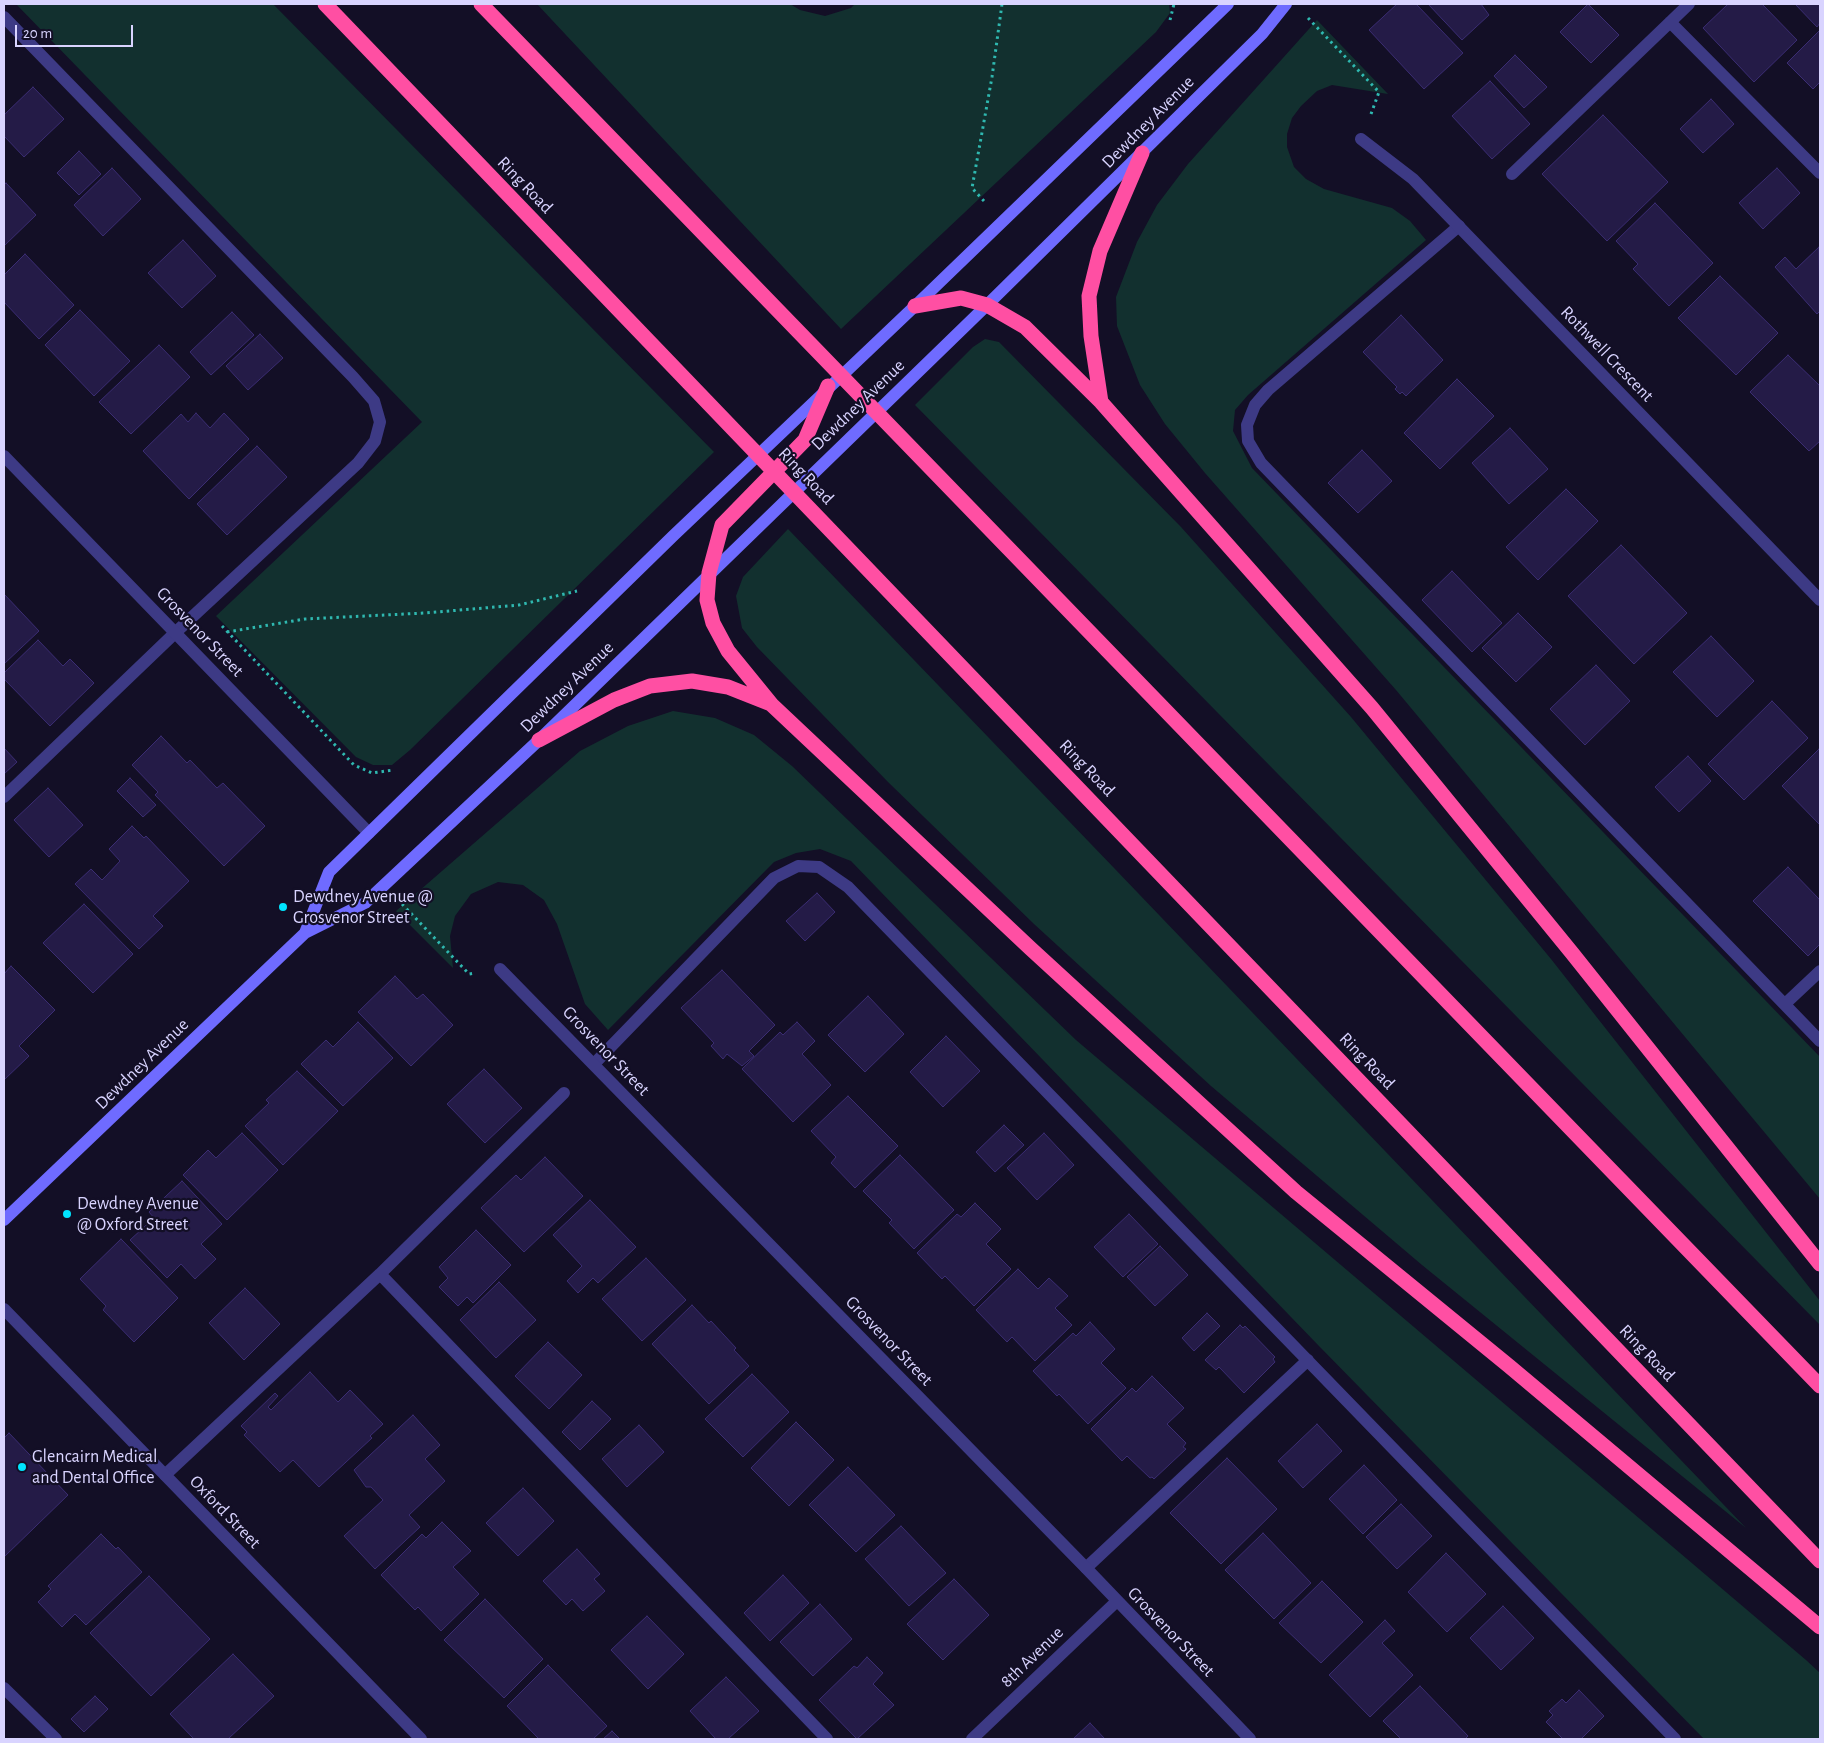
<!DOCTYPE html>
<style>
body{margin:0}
#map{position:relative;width:1824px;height:1743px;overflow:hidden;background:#130f26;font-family:"Alegreya Sans",sans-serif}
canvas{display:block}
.frame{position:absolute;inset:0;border:5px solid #d9d4ff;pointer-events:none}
.scale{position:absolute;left:15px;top:25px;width:118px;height:22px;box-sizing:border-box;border:2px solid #d9d4ff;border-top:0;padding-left:6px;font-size:15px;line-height:18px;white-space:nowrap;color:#d9d4ff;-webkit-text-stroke:4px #130f26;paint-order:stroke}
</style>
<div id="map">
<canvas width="1824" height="1743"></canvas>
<div class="frame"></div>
<div class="scale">20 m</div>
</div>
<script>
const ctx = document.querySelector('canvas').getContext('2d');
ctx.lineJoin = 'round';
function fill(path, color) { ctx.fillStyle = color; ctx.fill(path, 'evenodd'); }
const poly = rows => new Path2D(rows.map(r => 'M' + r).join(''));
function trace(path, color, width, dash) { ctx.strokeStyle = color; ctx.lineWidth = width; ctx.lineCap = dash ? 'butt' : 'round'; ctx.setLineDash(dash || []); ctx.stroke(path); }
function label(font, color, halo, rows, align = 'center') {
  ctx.font = font + ' "Alegreya Sans",sans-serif'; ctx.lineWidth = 4.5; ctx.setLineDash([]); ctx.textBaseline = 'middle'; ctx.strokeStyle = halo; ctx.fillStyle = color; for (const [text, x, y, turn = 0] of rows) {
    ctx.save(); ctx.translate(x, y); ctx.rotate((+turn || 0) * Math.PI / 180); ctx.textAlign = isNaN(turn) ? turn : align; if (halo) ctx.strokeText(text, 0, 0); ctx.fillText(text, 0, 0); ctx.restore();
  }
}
const green = poly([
 [16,4,273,4,714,452,410,750,392,765,373,765,356,757,216,616,422,422],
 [537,4,790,4,800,10,825,16,851,8,855,4,1169,4,1170,13,1156,32,841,329],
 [1317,20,1388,94,1332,85,1317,91,1301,106,1292,118,1287,134,1287,147,1294,167,1306,179,1324,189,1392,208,1410,221,1426,240,1248,395,1235,410,1233,431,1252,468,1820,1057,1820,1199,1396,690,1205,473,1165,424,1140,385,1117,326,1116,297,1137,242,1157,205,1188,164],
 [985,339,999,342,1181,527,1351,717,1551,959,1820,1301,1820,1325,915,405,973,347],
 [788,529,1115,869,1746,1528,1422,1265,1211,1086,1034,924,888,782,757,647,742,628,736,596,743,577],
 [673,711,715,718,754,735,792,766,1076,1040,1806,1660,1820,1673,1820,1739,1704,1739,1318,1345,851,861,820,849,796,853,774,862,608,1030,585,1004,557,924,544,900,523,885,498,882,471,894,455,916,450,936,453,968,396,911,580,751,628,726]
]);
const building = poly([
 [1397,4,1416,4,1463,53,1424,89,1369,30,1397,4],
 [1428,4,1481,4,1489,15,1462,40,1428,4],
 [1588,4,1619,35,1591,63,1560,32,1588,4],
 [1728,4,1762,4,1797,40,1754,82,1703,28,1728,4],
 [1795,4,1820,4,1820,23,1817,27,1795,4],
 [1820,30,1820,82,1813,89,1787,63,1820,30],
 [1515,55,1547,87,1524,108,1494,76,1515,55],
 [1490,81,1530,124,1492,159,1452,116,1490,81],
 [33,87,64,119,24,157,4,136,4,115,33,87],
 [1711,99,1734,124,1703,153,1680,129,1711,99],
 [1603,115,1668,182,1607,241,1542,174,1603,115],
 [79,151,101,174,79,195,57,173,79,151],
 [112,168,141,199,103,236,74,205,112,168],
 [1777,168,1800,193,1763,229,1739,203,1777,168],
 [6,183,36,215,4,246,4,185,6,183],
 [1655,203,1713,263,1669,306,1633,269,1638,264,1616,241,1655,203],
 [183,240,216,276,182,308,148,273,183,240],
 [1819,247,1820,311,1817,314,1775,267,1785,257,1796,269,1819,247],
 [25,254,74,305,39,339,4,302,4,275,25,254],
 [1720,276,1778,333,1736,375,1678,318,1720,276],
 [80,310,130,361,94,396,45,345,80,310],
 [232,312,254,335,211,375,190,352,232,312],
 [1401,315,1443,360,1406,396,1402,392,1400,394,1395,389,1397,387,1363,352,1401,315],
 [260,334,283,358,248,390,226,366,260,334],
 [159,345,190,377,131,434,99,402,159,345],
 [1788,355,1820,386,1820,441,1809,451,1750,392,1788,355],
 [1457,379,1494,416,1440,469,1404,433,1457,379],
 [196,413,210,428,224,413,249,439,189,499,143,451,181,414,188,422,196,413],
 [1510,428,1548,469,1509,504,1472,463,1510,428],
 [257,446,287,477,227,535,197,504,257,446],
 [1362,450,1392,481,1358,513,1328,483,1362,450],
 [1566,489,1598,521,1538,580,1506,547,1566,489],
 [1621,545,1687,613,1634,664,1568,596,1621,545],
 [1452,571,1502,623,1472,652,1422,600,1452,571],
 [4,594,39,631,4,664,4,594],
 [1518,613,1552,647,1516,682,1482,648,1518,613],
 [1711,636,1754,681,1717,717,1673,672,1711,636],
 [38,640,63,666,70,659,94,683,50,726,4,679,4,673,38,640],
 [1596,665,1630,701,1585,745,1550,709,1596,665],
 [1772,701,1808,738,1744,800,1708,764,1772,701],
 [161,736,187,763,190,760,217,788,223,783,265,826,224,866,155,795,158,792,132,765,161,736],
 [4,748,17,762,4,774,4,748],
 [1819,749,1820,750,1820,825,1782,786,1819,749],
 [1688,756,1711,781,1679,812,1655,787,1688,756],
 [130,778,156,805,143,817,117,791,130,778],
 [48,788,83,825,49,857,14,820,48,788],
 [132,826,144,838,146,836,189,881,153,916,163,926,139,949,75,884,91,869,102,880,107,875,120,861,109,849,132,826],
 [1788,867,1820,900,1820,944,1808,956,1753,901,1788,867],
 [817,893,835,912,805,941,786,921,817,893],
 [84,904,133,954,93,993,43,943,84,904],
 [11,966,55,1010,19,1046,29,1056,4,1080,4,974,11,966],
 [722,970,775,1025,749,1051,754,1056,742,1066,727,1054,723,1059,711,1046,714,1043,681,1008,722,970],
 [395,976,417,999,423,994,453,1025,411,1066,358,1012,395,976],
 [868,996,904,1034,865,1072,828,1035,868,996],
 [358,1022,393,1058,343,1106,301,1064,326,1040,333,1047,358,1022],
 [797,1022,815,1041,802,1054,831,1085,793,1122,742,1069,780,1032,783,1035,797,1022],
 [946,1036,980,1071,943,1107,910,1072,946,1036],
 [484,1069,522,1108,485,1143,447,1104,484,1069],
 [297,1071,338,1111,283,1165,245,1126,269,1103,266,1100,297,1071],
 [848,1096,898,1146,855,1188,831,1163,836,1157,811,1131,848,1096],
 [1004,1125,1024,1145,995,1172,976,1152,1004,1125],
 [242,1133,278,1170,227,1220,183,1175,208,1150,216,1158,242,1133],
 [1044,1133,1074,1165,1037,1200,1007,1168,1044,1133],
 [900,1155,954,1210,914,1249,889,1223,892,1220,863,1191,900,1155],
 [545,1157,583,1196,524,1252,481,1208,516,1175,521,1180,545,1157],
 [182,1181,222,1224,201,1244,216,1259,195,1279,181,1264,167,1278,130,1240,154,1218,149,1212,182,1181],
 [590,1200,636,1247,598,1283,593,1278,578,1293,567,1281,582,1266,553,1235,590,1200],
 [975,1203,1001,1229,986,1244,1011,1269,974,1306,945,1276,942,1279,917,1253,957,1214,961,1217,975,1203],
 [1129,1214,1158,1244,1123,1277,1094,1247,1129,1214],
 [476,1230,511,1265,473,1303,467,1297,458,1306,439,1287,448,1278,439,1267,476,1230],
 [121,1239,178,1298,134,1342,103,1310,106,1306,80,1279,121,1239],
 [1160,1246,1188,1275,1155,1306,1127,1277,1160,1246],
 [646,1258,686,1300,642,1341,602,1299,646,1258],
 [1018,1269,1038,1289,1049,1278,1068,1296,1055,1308,1072,1325,1035,1361,1012,1337,1007,1342,976,1310,1018,1269],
 [499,1282,536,1320,496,1358,460,1320,499,1282],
 [245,1288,280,1324,244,1360,209,1323,245,1288],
 [692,1305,709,1323,711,1321,736,1348,734,1350,749,1366,709,1404,652,1344,692,1305],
 [1207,1313,1220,1326,1194,1351,1182,1338,1207,1313],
 [1090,1322,1115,1349,1101,1363,1126,1388,1088,1424,1059,1394,1057,1396,1033,1371,1073,1333,1076,1336,1090,1322],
 [1240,1325,1243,1328,1245,1326,1275,1357,1273,1359,1275,1362,1244,1393,1219,1367,1216,1370,1205,1360,1240,1325],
 [548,1342,582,1375,549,1409,515,1376,548,1342],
 [310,1372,338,1402,350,1390,383,1424,370,1436,372,1438,319,1487,293,1460,280,1472,244,1435,247,1432,241,1426,275,1393,278,1396,268,1407,271,1410,310,1372],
 [752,1374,789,1412,743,1457,705,1419,752,1374],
 [1152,1376,1184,1408,1167,1424,1186,1443,1183,1447,1186,1449,1154,1479,1152,1477,1150,1478,1127,1456,1122,1461,1091,1429,1132,1388,1136,1392,1152,1376],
 [592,1401,611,1419,580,1450,562,1432,592,1401],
 [413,1415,440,1445,425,1459,445,1481,409,1515,420,1527,375,1569,344,1536,383,1500,371,1487,366,1487,354,1470,413,1415],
 [796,1422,834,1460,789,1506,751,1468,796,1422],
 [1317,1424,1342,1451,1303,1488,1278,1461,1317,1424],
 [639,1425,664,1452,627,1487,602,1459,639,1425],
 [9,1433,68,1495,4,1557,4,1438,9,1433],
 [1227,1458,1277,1509,1221,1564,1170,1513,1227,1458],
 [1364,1465,1397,1500,1363,1534,1329,1499,1364,1465],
 [848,1467,895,1515,856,1552,809,1505,848,1467],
 [523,1488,554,1521,518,1556,486,1523,523,1488],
 [1401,1504,1432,1536,1397,1569,1366,1537,1401,1504],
 [442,1522,471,1551,453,1567,479,1594,441,1631,418,1607,415,1610,381,1575,422,1534,426,1538,442,1522],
 [901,1526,946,1573,909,1606,865,1559,901,1526],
 [1263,1533,1311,1583,1274,1619,1225,1570,1263,1533],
 [101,1534,116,1549,118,1547,142,1572,86,1625,75,1614,62,1627,38,1602,51,1589,48,1586,101,1534],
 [577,1549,600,1574,594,1579,605,1591,583,1611,572,1599,566,1605,543,1581,577,1549],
 [1446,1553,1486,1594,1447,1632,1408,1592,1446,1553],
 [783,1575,809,1603,770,1641,744,1613,783,1575],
 [149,1576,210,1639,151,1696,90,1633,149,1576],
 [954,1579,989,1615,943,1660,907,1624,954,1579],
 [1322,1581,1363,1622,1321,1663,1279,1623,1322,1581],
 [485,1599,543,1659,504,1698,444,1640,485,1599],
 [820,1604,852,1639,813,1676,780,1642,820,1604],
 [1503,1606,1534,1638,1501,1670,1470,1638,1503,1606],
 [647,1616,684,1654,648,1689,611,1650,647,1616],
 [1385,1620,1395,1631,1382,1643,1413,1675,1370,1717,1329,1675,1385,1620],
 [233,1654,274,1696,228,1739,194,1739,170,1714,233,1654],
 [867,1657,883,1673,873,1684,894,1705,857,1739,819,1700,854,1666,857,1668,867,1657],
 [548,1665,607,1726,593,1739,539,1739,507,1706,548,1665],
 [726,1677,759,1711,728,1739,716,1739,690,1711,726,1677],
 [1420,1686,1468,1736,1465,1739,1401,1739,1383,1721,1420,1686],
 [1579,1690,1604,1716,1581,1739,1563,1739,1546,1722,1553,1715,1549,1711,1562,1699,1566,1703,1579,1690],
 [95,1696,108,1709,84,1732,71,1719,95,1696],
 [1090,1723,1105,1739,1073,1739,1090,1723],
 [612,1731,620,1739,603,1739,612,1731]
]);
const path = poly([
 [1308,18,1379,92,1371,114],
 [1170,20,1174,4],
 [984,201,972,188,992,77,1002,4],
 [222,626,354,765,372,773,393,770],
 [227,632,305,619,425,613,519,605,577,591],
 [402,904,469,974,475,973]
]);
const lane = poly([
 [4,17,353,377,374,401,380,422,375,441,358,463,176,632,4,797],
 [1670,22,1820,173],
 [1512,174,1689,4],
 [1459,226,1268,390,1255,405,1247,425,1248,441,1261,463,1820,1041],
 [1785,1004,1820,971],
 [594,1064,774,878,798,866,819,867,848,887,1675,1739],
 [380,1274,827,1739],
 [165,1475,380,1274,564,1093],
 [1086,1568,1308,1360],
 [4,1688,56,1739]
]);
const street = poly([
 [1361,139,1413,179,1820,600],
 [4,456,369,833],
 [500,969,1086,1568,1250,1739],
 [4,1309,421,1739],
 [972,1739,1117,1601]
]);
const secondary = poly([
 [305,933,329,872,673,536,915,306,1228,4],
 [4,1220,305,933,365,903,539,740,987,305,1262,34,1286,4]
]);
const highway = poly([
 [325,4,1820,1561],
 [481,4,1820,1386],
 [915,306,961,298,987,305,1025,327,1101,402,1372,708,1572,953,1820,1264],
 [828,386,805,440,722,525,709,573,707,600,713,623,728,651,772,705,1030,948,1296,1192,1509,1366,1820,1627],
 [1101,402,1091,336,1089,296,1100,251,1142,153],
 [539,740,614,700,650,686,692,681,728,687,771,704]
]);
const markers = [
 [283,907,5,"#00e5ff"],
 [67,1214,5,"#00e5ff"],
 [22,1467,5,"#00e5ff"]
];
const streetNames = [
 ["Dewdney Avenue",1148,122,-45],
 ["Ring Road",525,185,46],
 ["Rothwell Crescent",1607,354,46],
 ["Dewdney Avenue",858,405,-44],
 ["Ring Road",806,476,46],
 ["Grosvenor Street",200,632,46],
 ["Dewdney Avenue",567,687,-44],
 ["Ring Road",1087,768,46],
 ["Grosvenor Street",606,1051,46],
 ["Ring Road",1367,1061,46],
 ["Dewdney Avenue",142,1064,-44],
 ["Grosvenor Street",889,1341,46],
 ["Ring Road",1647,1353,46],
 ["Oxford Street",225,1512,46],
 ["Grosvenor Street",1171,1632,46],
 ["8th Avenue",1032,1657,-44]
];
const poiNames = [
 ["Dewdney Avenue @",293,897],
 ["Grosvenor Street",293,918],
 ["Dewdney Avenue",77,1204],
 ["@ Oxford Street",77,1225],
 ["Glencairn Medical",32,1457],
 ["and Dental Office",32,1478]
];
fill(green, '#12302f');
fill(building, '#241b47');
trace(building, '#3b2d73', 1);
trace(path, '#2fb8b0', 3, [2.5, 4]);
trace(lane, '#3d3a85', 12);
trace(street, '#3d3a85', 12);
trace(secondary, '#6f6bff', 12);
trace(highway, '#ff4fa3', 15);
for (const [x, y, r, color] of markers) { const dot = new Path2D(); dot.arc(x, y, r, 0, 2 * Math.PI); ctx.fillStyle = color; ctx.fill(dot); trace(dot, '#130f26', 2); }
label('18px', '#d9d4ff', '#130f26', streetNames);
label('18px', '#d9d4ff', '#130f26', poiNames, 'left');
</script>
